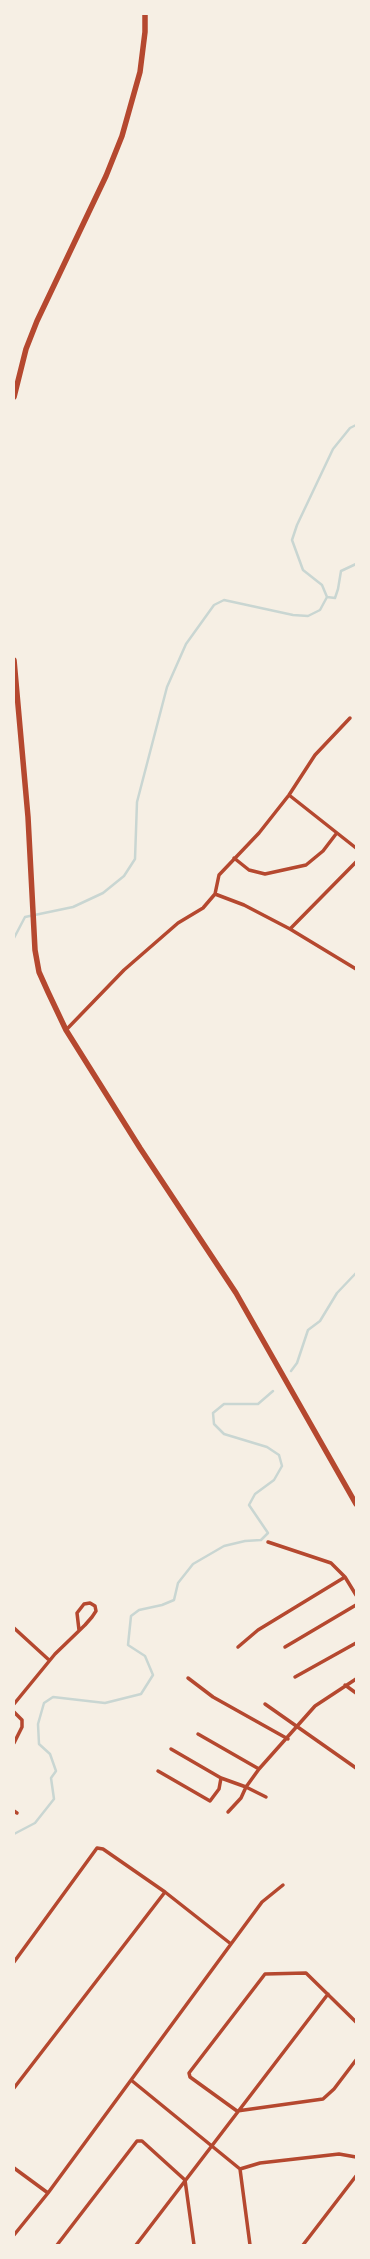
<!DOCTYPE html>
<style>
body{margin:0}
#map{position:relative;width:370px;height:2259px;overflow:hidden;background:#f6efe4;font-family:Spectral,serif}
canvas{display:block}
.frame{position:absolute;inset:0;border:15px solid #f6efe4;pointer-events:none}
</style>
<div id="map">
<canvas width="370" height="2259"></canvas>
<div class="frame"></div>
</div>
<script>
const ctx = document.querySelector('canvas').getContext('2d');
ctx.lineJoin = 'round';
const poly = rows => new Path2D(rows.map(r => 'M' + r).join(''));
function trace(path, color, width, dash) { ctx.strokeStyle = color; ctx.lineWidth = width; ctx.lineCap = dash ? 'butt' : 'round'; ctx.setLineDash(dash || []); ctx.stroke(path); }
const stream = poly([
 [327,597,335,598,338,589,341,571,356,564],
 [14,938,25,917,73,907,103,893,124,876,135,859,137,802,167,687,186,644,214,605,224,600,293,615,308,616,320,610,327,597,322,585,303,570,292,540,297,525,333,449,350,428,356,425],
 [291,1371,297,1363,308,1330,320,1321,337,1293,356,1273],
 [14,1834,35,1823,54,1799,51,1778,56,1771,50,1754,39,1744,38,1724,44,1703,53,1697,105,1703,141,1694,153,1675,145,1656,128,1645,131,1616,139,1610,162,1605,174,1600,178,1583,193,1564,224,1546,245,1541,261,1540,268,1533,249,1505,255,1494,274,1480,282,1466,279,1455,267,1447,224,1434,214,1424,213,1413,224,1404,258,1404,273,1391]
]);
const minor = poly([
 [350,718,315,755,289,795,259,833,219,875,215,894,244,905,290,929,356,862],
 [289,795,356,848],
 [234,858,249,870,265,874,306,865,323,851,336,834],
 [290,929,356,969],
 [66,1030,124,970,178,923,203,908,215,894],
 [268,1542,331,1563,345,1577,356,1595],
 [14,1628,49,1660],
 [238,1647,258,1630,345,1577],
 [285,1647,356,1605],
 [295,1677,356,1643],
 [188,1678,213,1697,288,1739],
 [345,1685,356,1693],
 [14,1704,55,1654,85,1625,92,1617,96,1611,95,1606,90,1603,84,1604,77,1613,79,1630],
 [265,1704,356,1768],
 [14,1712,22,1720,22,1727,14,1743],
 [198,1734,259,1769],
 [171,1749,221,1778,246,1787,266,1797],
 [158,1771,210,1801,219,1789,221,1778],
 [14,1811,17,1813],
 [228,1812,241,1798,246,1787,259,1769,315,1706,356,1679],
 [231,1944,262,1902,283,1885],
 [14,1962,97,1848,103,1849,165,1892,231,1944,48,2193,14,2235],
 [356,2022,306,1973,265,1974,189,2073,190,2077,237,2111,323,2099,334,2089,356,2060],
 [131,2080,240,2169,260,2163,339,2154,356,2157],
 [14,2088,165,1892],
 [14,2168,48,2193],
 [240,2169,250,2245],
 [57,2245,137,2141,142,2141,185,2180,194,2245],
 [136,2245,328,1994],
 [303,2245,356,2176]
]);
const primary = poly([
 [14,397,26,349,37,321,106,176,122,136,140,72,145,32,145,14],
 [14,660,28,817,35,950,39,972,48,992,66,1030,140,1148,236,1293,356,1504]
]);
trace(stream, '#c9d6d2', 2.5);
trace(minor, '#b5482f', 3.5);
trace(primary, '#b5482f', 5.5);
</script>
